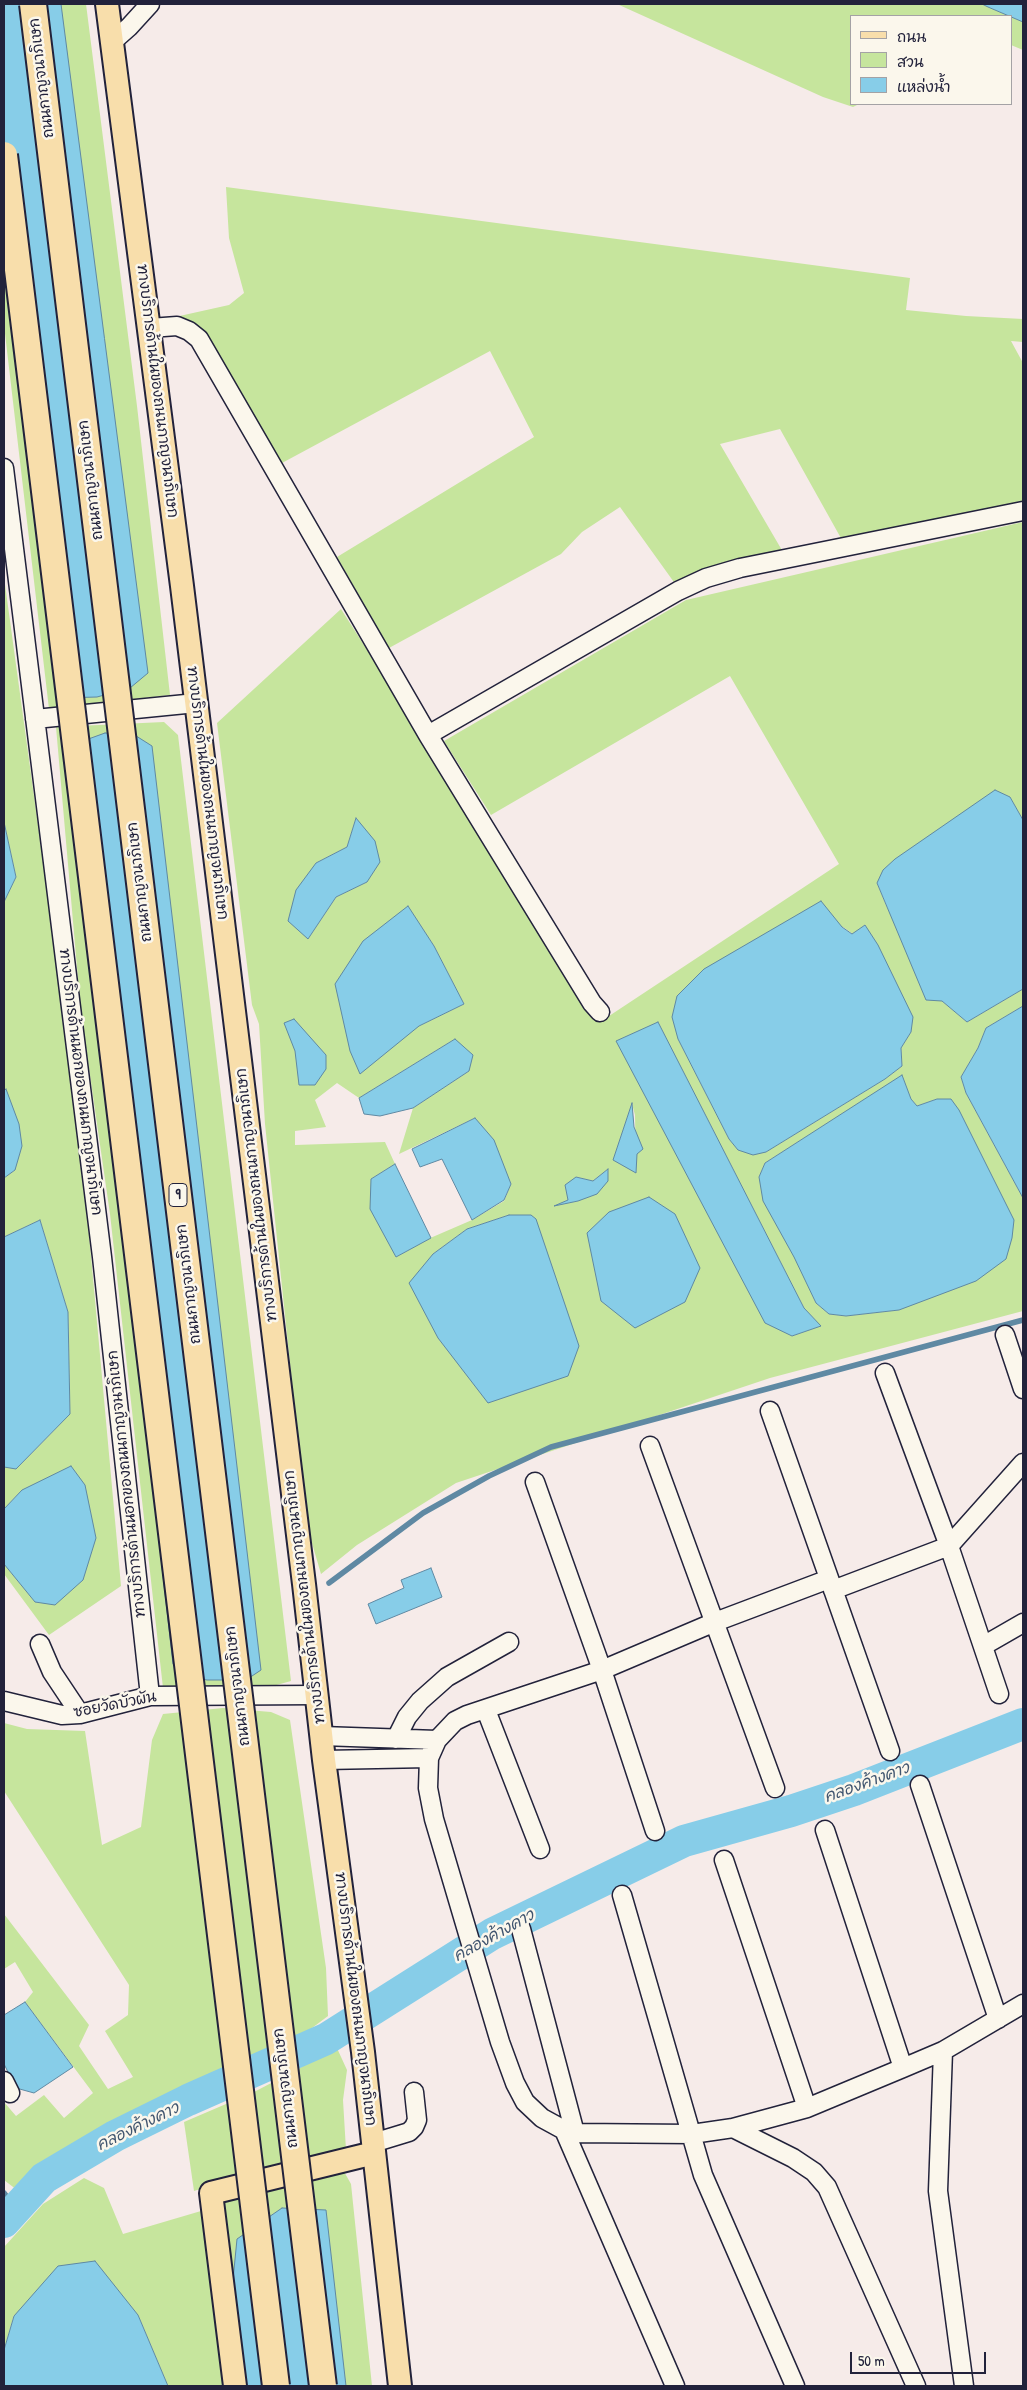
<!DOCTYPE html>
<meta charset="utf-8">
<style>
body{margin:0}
#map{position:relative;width:1027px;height:2390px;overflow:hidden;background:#f6ebe9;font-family:"Patrick Hand","Playpen Sans Thai",sans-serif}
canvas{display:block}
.frame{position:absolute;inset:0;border:5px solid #22223b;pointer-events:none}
.legend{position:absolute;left:850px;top:15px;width:162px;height:90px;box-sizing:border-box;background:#fbf7ec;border:1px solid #a4a2a5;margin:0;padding:6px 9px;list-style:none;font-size:15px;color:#22223b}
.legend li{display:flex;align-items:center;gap:10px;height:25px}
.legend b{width:25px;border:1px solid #a4a2a5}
.scale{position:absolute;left:850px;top:2352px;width:136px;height:22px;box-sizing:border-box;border:2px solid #22223b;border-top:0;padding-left:6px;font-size:15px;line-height:18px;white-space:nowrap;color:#22223b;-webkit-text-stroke:4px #fbf7ec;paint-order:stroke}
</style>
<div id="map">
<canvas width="1027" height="2390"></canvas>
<div class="frame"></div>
<ul class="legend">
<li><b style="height:6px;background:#f8deab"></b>ถนน</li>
<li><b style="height:14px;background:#c6e59d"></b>สวน</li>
<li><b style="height:14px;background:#87cde8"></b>แหล่งน้ำ</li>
</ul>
<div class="scale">50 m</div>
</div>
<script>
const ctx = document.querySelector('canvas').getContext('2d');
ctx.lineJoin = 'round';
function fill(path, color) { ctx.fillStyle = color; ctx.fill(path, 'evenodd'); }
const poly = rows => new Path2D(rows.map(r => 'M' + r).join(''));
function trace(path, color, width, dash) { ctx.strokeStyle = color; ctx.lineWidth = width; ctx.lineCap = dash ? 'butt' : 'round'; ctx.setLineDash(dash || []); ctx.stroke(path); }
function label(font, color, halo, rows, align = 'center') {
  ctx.font = font + ' "Patrick Hand","Playpen Sans Thai",sans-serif'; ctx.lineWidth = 5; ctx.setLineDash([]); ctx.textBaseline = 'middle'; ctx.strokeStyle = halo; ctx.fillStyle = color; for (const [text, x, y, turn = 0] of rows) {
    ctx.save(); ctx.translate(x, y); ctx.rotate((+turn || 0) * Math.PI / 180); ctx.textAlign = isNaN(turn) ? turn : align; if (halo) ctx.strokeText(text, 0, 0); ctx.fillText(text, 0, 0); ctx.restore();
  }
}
const green = poly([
 [4,4,86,4,137,406,170,695,49,709,4,325],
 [617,4,982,4,1023,22,1023,50,1011,45,1011,16,851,16,851,104,859,104,853,107,823,97],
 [226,187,910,278,906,310,966,316,1023,319,1023,342,1011,341,1023,363,1023,504,842,540,780,429,720,444,783,552,676,585,620,507,582,532,561,554,389,648,337,557,534,437,490,351,282,463,194,324,166,319,229,305,244,293,229,238],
 [1023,522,1023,820,1010,797,877,883,886,905,942,1001,967,1022,1023,989,1023,1006,986,1028,978,1048,961,1077,966,1093,1023,1198,1023,1311,770,1378,456,1483,357,1545,321,1574,307,1526,265,1124,259,1024,252,1005,217,723,341,609,603,1020,839,864,730,676,491,815,444,741,686,600],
 [356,818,367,882,336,897,308,939,316,863,347,847],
 [408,907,434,946,464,1004,419,1026],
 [865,925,911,1032,901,1048,902,1066,885,1079,766,1152,739,1150,729,1139,678,1039,843,927,853,934],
 [658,1023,804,1308,820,1326,792,1336,617,1041],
 [455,1039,469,1071,413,1108,399,1154,475,1118,511,1184,504,1201,472,1220,428,1239,396,1257,371,1179,395,1164,385,1142,295,1145,295,1131,326,1127,315,1100,337,1083,359,1098],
 [902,1076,911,1099,917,1106,937,1099,899,1310,846,1316,829,1314,816,1303,759,1177,765,1163],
 [632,1104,635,1115,636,1172,614,1159],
 [608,1169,578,1201,557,1205,568,1200,576,1177,593,1181],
 [509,1215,433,1254,467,1229],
 [4,577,44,869,89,1234,121,1586,49,1635,4,1574,4,1564,35,1601,22,1490,4,1509,4,1467,17,1468,70,1414,68,1312,40,1220,4,1237,4,1178,15,1170,5,1089,4,1091,4,902,16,877,4,822],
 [164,722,178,735,291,1681,273,1686,163,1688,110,1214,81,1013,56,727],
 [223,1708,271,1712,290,1720,326,1968,328,2016,296,2040,207,2076,190,2093,141,2115,37,2171,17,2190,4,2180,4,2102,16,2116,44,2095,64,2118,93,2093,25,2002,33,1992,15,1962,4,1969,4,1914,89,2025,79,2046,108,2089,133,2077,105,2031,128,2015,129,1985,4,1791,4,1723,27,1729,85,1731,102,1845,141,1827,152,1740,163,1714],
 [336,2046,347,2070,343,2100,346,2150,228,2180,194,2191,184,2122,254,2092,300,2068],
 [342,2168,351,2184,372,2386,168,2386,138,2315,14,2315,4,2350,4,2247,43,2204,84,2178,104,2188,123,2234,201,2211,229,2197]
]);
const water = poly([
 [4,4,61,4,148,673,130,688,97,697,61,698,55,684,4,256,4,4],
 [982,4,1023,4,1023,22,988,7,982,4],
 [105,733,133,734,152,746,261,1670,246,1680,207,1680,182,1675,173,1664,69,746,105,733],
 [995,790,1010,797,1023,820,1023,989,967,1022,942,1001,926,1000,877,883,883,870,895,859,995,790],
 [356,818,375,841,380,862,367,882,336,897,308,939,288,921,296,890,316,863,347,847,356,818],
 [4,822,16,877,4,902,4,822],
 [821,901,842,927,852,934,865,925,878,945,913,1017,911,1032,901,1048,902,1066,885,1079,766,1152,753,1155,738,1150,729,1139,678,1039,672,1017,677,996,704,969,821,901],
 [408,906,434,946,464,1004,419,1026,360,1074,350,1051,335,984,363,941,408,906],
 [1023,1006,1023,1198,966,1093,961,1077,978,1048,986,1028,1023,1006],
 [294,1019,326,1055,326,1069,315,1085,299,1085,295,1051,284,1023,294,1019],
 [658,1022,804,1308,821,1326,792,1336,765,1323,616,1041,658,1022],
 [455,1039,473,1055,469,1071,413,1108,380,1116,364,1114,359,1098,455,1039],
 [902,1075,911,1099,917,1106,937,1099,951,1099,959,1110,1014,1220,1012,1238,1006,1259,976,1281,899,1310,846,1316,829,1314,816,1303,794,1257,763,1201,759,1177,765,1163,902,1075],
 [6,1089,19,1124,22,1146,15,1170,4,1178,4,1091,6,1089],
 [632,1103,634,1127,643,1149,637,1154,636,1173,613,1160,632,1103],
 [475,1118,494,1140,511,1184,504,1200,472,1220,442,1159,420,1167,412,1149,475,1118],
 [395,1164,431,1238,396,1257,370,1209,371,1179,395,1164],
 [608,1169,608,1181,597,1194,578,1201,554,1206,568,1200,565,1185,576,1177,593,1181,608,1169],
 [649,1197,675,1214,700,1268,685,1302,635,1328,601,1301,587,1233,609,1212,649,1197],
 [509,1215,531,1215,536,1219,579,1346,568,1376,488,1403,438,1338,409,1283,433,1254,467,1229,509,1215],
 [40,1220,68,1312,70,1414,16,1469,4,1467,4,1237,40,1220],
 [71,1466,85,1485,96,1538,83,1580,55,1605,35,1602,4,1564,4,1509,22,1490,71,1466],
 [431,1568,442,1597,376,1624,368,1604,404,1588,401,1580,431,1568],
 [25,2002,73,2067,34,2093,16,2088,4,2064,4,2015,25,2002],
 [282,2208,326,2210,346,2386,231,2386,230,2310,237,2239,282,2208],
 [95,2261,138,2315,168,2386,4,2386,4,2350,14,2316,58,2266,95,2261]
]);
const stream = poly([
 [329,1583,423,1513,489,1476,551,1447,1023,1320],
 [4,2193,16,2209]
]);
const river = poly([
 [4,2222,44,2178,115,2136,188,2100,326,2039,492,1934,684,1841,791,1811,854,1790,1023,1724]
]);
const minor = poly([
 [112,42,129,27,150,4],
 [150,328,177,326,189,331,199,339,428,735,592,1003,600,1012],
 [4,468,102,1257,150,1696],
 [35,719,196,703],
 [428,735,678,591,706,578,740,568,1023,511],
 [1005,1335,1023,1389],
 [885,1373,949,1546,999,1694],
 [770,1411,890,1751],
 [650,1446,775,1788],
 [535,1482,602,1670,655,1831],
 [829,1579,715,1622,602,1670,467,1715,455,1721,437,1740,429,1758,428,1788,434,1819,500,2042,515,2083,525,2102,542,2118,564,2130,575,2133,692,2134,733,2128,807,2108,903,2068,943,2051,1023,2004],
 [833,1590,949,1546,1023,1463],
 [40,1644,52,1672,80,1714],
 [983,1646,1023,1623],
 [4,1701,62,1715,80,1714,150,1696,317,1695],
 [486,1710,540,1849],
 [322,1736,437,1740],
 [396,1739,407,1717,420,1701,447,1677,509,1642],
 [324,1760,429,1758],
 [920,1785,998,2019],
 [825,1830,903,2068],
 [724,1860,807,2108],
 [622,1895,703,2175,795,2386],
 [521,1929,575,2133],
 [943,2051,938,2191,964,2386],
 [4,2081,10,2093],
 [733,2128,793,2158,814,2172,827,2187,916,2386],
 [564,2130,675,2386],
 [373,2143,409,2132,414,2127,417,2120,414,2092]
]);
const major = poly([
 [107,4,182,586,304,1584,324,1760,363,2052,400,2386],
 [235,2386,211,2193,374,2153]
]);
const highwayBridge = poly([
 [33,4,323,2386],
 [4,155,276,2386]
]);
const shields = [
 [178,1195,18]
];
const shieldNames = [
 ["9",178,1195]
];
const streetNames = [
 ["ถนนกาญจนาภิเษก",42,78,-97],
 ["ทางบริการด้านในของถนนกาญจนาภิเษก",157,391,83],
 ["ถนนกาญจนาภิเษก",91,480,-97],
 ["ทางบริการด้านในของถนนกาญจนาภิเษก",207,793,83],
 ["ถนนกาญจนาภิเษก",140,882,-97],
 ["ทางบริการด้านนอกของถนนกาญจนาภิเษก",80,1082,83],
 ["ทางบริการด้านในของถนนกาญจนาภิเษก",257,1195,-97],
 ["ถนนกาญจนาภิเษก",189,1284,-97],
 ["ทางบริการด้านนอกของถนนกาญจนาภิเษก",127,1484,-96],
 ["ทางบริการด้านในของถนนกาญจนาภิเษก",305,1597,-97],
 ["ถนนกาญจนาภิเษก",238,1686,-97],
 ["ซอยวัดบัวผัน",115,1705,-11],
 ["ทางบริการด้านในของถนนกาญจนาภิเษก",355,1999,83],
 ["ถนนกาญจนาภิเษก",286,2088,-97]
];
const waterNames = [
 ["คลองค้างคาว",867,1783,-20],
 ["คลองค้างคาว",494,1936,-29],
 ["คลองค้างคาว",138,2127,-26]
];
fill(green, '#c6e59d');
fill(water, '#87cde8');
trace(water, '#5f89a3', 1);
trace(stream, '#5f89a3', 5.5);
trace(river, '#87cde8', 32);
trace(minor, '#22223b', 21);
trace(major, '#22223b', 26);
trace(minor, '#fbf7ec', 18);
trace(major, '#f8deab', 22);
trace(highwayBridge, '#22223b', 30, []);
trace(highwayBridge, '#f8deab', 26);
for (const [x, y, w] of shields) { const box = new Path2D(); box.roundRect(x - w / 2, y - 11.5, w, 23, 4); ctx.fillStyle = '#fbf7ec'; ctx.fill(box); trace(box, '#22223b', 1); }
label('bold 14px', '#22223b', null, shieldNames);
label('15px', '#22223b', '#fbf7ec', streetNames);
label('italic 16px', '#40556f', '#fbf7ec', waterNames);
</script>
